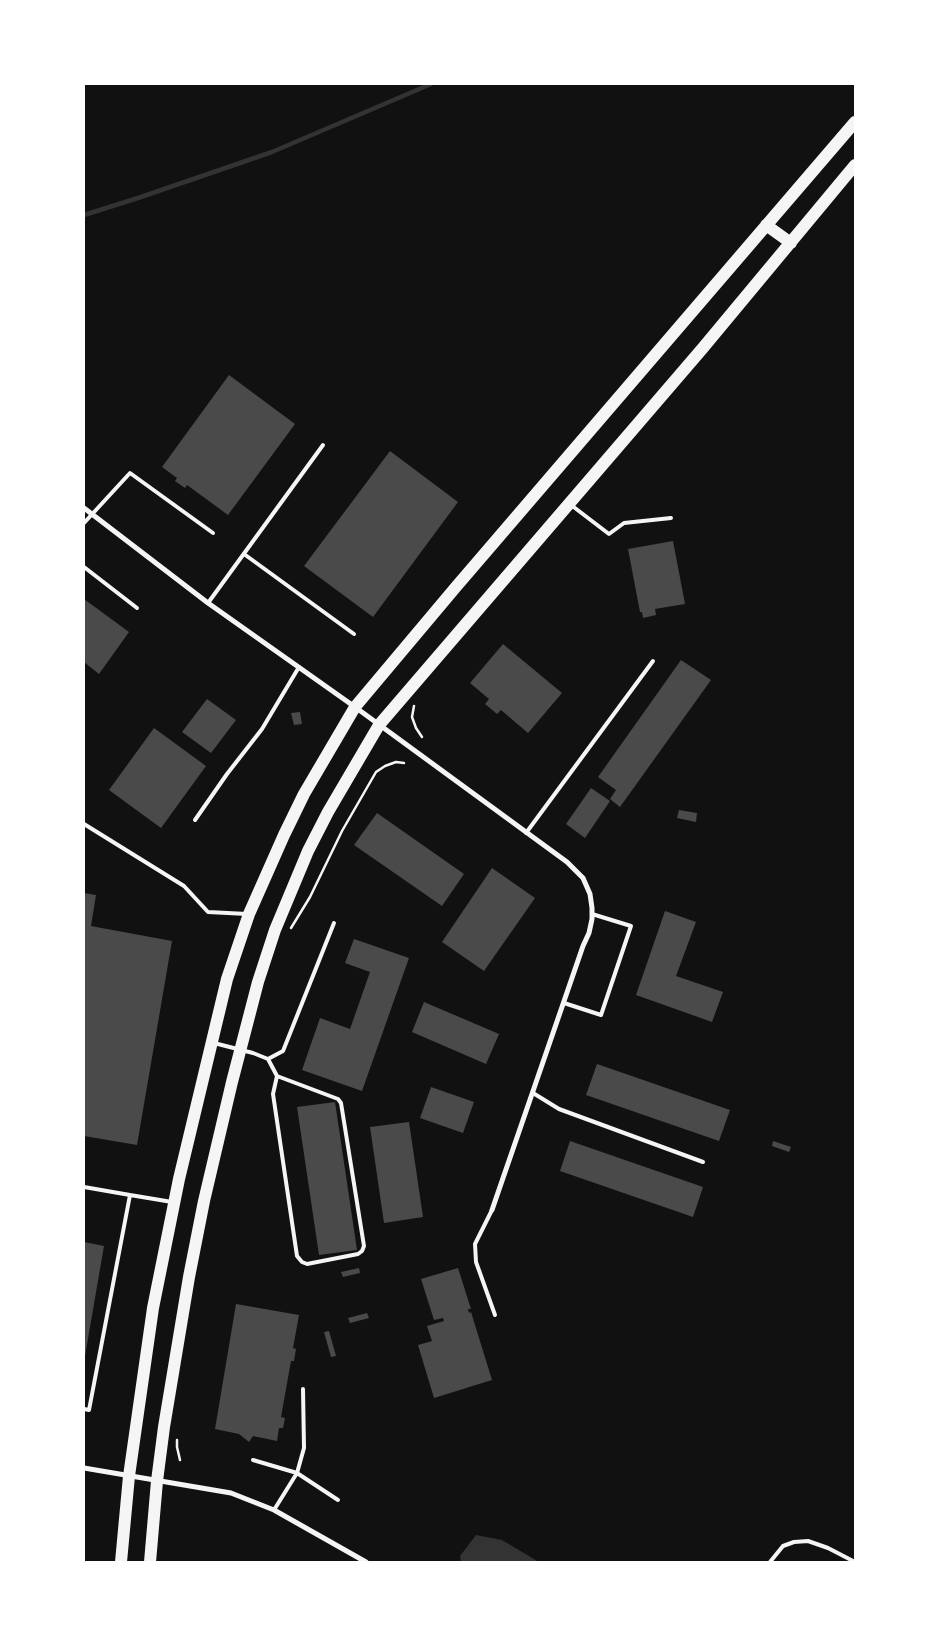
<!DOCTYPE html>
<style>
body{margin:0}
#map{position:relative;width:939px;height:1646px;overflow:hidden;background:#111;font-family:"Open Sans",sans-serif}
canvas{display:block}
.frame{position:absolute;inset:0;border:85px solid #fff;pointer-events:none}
</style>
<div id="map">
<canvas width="939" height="1646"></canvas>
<div class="frame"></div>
</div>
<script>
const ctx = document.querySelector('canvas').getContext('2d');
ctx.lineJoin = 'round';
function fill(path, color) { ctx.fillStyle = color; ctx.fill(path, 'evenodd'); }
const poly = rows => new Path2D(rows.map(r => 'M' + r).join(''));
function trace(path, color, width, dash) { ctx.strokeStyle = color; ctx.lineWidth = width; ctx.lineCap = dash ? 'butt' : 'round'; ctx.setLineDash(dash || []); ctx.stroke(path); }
const water = poly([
 [476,1535,502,1540,539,1562,461,1562,460,1556]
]);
const stream = poly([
 [84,215,138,198,272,152,431,84]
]);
const building = poly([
 [229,375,295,424,228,515,187,485,185,488,175,481,177,478,162,467],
 [390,451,458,502,373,617,304,566],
 [673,541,685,604,655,609,656,615,643,618,642,612,640,612,628,549],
 [84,599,129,632,99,674,84,662],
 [503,644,562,693,528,733,501,710,497,714,485,704,489,699,470,683],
 [681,660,711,680,620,807,610,799,616,790,598,777],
 [207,699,236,720,211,753,182,732],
 [300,712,302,724,294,725,291,713],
 [154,728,206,766,161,828,109,790],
 [591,788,610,801,585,838,566,824],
 [679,810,697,813,696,822,677,818],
 [377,813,464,874,442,906,354,845],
 [492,868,535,898,484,971,442,942],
 [84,893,96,895,91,926,172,941,137,1145,84,1136],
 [665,911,696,922,676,976,723,992,712,1022,636,995],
 [354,939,409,958,362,1091,302,1070,320,1018,350,1029,370,972,345,963],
 [424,1002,499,1034,486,1064,412,1032],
 [597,1064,730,1110,719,1141,586,1095],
 [431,1087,474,1102,463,1133,420,1118],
 [335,1102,357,1250,319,1255,297,1107],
 [409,1122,423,1217,384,1223,370,1127],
 [570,1141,703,1187,693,1217,560,1171],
 [773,1141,791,1147,789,1152,772,1146],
 [84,1242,104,1246,85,1356,84,1356],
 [359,1268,360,1273,343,1277,341,1272],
 [458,1268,471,1309,468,1309,469,1313,471,1312,492,1380,434,1398,418,1345,432,1341,427,1326,444,1321,443,1318,434,1320,421,1279],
 [236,1304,299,1315,293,1348,296,1349,294,1361,291,1361,281,1417,285,1418,283,1428,279,1428,277,1441,253,1436,249,1442,239,1434,215,1429],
 [367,1313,369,1318,350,1323,348,1318],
 [329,1331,336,1356,331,1357,324,1332]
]);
const path = poly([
 [414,706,412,717,416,728,422,737],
 [291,928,310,897,342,831,376,772,385,766,396,762,404,763],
 [177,1440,177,1447,180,1460]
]);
const service = poly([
 [571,505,609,534,624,523,671,518],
 [84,523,130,473,213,533],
 [244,554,354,634],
 [84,567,137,608],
 [208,603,323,445],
 [195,820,227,774,262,729,299,667],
 [84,824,184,886,208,912,247,914],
 [526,833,653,661],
 [564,1003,601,1015,631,926,592,914],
 [214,1043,253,1053,268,1059,277,1076,338,1099,341,1103,364,1246,362,1251,358,1254,307,1264,302,1262,297,1256,273,1094,277,1076],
 [268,1059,283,1051,334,923],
 [533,1093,559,1109,703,1162],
 [84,1187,130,1195,89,1410,84,1409],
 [130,1195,172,1202],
 [492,1210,475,1244,476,1262,495,1315],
 [303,1389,304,1448,297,1473,338,1500],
 [253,1460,297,1473,274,1510],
 [770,1562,783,1546,794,1542,808,1541,828,1548,855,1562]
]);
const minor = poly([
 [84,508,208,603,355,707,567,862,583,878,590,894,592,908,592,919,589,933,583,946,492,1210],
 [84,1468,231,1493,274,1510,366,1562]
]);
const primary = poly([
 [766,225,791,243],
 [121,1562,129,1476,153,1308,179,1179,227,979,249,914,284,835,304,794,355,707,455,588,855,122],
 [150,1562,157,1481,164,1427,189,1277,204,1201,232,1082,258,982,275,930,308,851,328,812,379,725,702,349,855,165]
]);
fill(water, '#333');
trace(stream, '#333', 4.5);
fill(building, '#4a4a4a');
trace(path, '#f5f5f5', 2.5);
trace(service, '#f5f5f5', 4);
trace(minor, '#f5f5f5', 5);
trace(primary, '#f5f5f5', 12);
</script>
